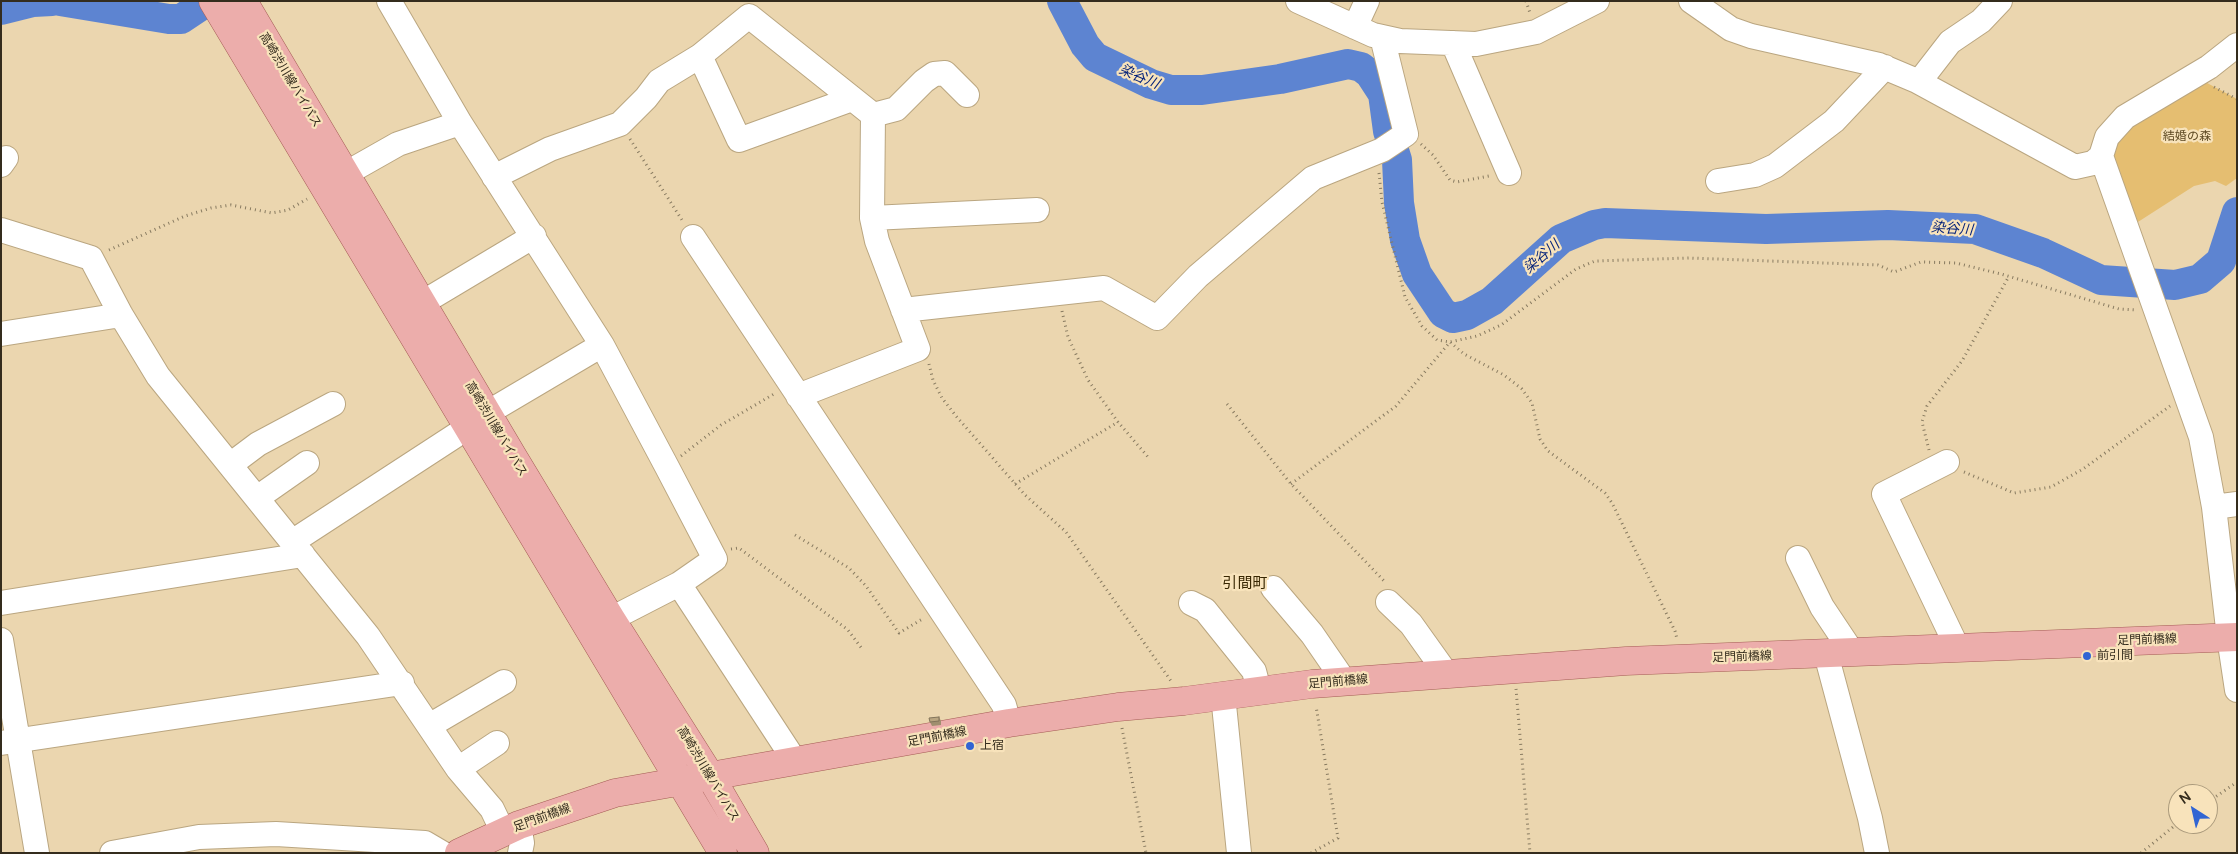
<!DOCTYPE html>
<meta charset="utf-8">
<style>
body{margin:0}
#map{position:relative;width:2238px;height:854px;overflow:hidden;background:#ebd6af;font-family:Manrope,sans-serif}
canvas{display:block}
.frame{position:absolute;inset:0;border:2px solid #342c1d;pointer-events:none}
.north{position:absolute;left:2168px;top:784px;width:50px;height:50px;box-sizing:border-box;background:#f8e3bb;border:1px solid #aa9a7c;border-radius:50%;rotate:325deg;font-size:14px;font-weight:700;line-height:20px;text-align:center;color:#342c1d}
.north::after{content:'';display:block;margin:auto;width:18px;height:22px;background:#3165d3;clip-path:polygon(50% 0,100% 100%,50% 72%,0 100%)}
</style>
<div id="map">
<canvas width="2238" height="854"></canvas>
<div class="frame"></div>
<div class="north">N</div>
</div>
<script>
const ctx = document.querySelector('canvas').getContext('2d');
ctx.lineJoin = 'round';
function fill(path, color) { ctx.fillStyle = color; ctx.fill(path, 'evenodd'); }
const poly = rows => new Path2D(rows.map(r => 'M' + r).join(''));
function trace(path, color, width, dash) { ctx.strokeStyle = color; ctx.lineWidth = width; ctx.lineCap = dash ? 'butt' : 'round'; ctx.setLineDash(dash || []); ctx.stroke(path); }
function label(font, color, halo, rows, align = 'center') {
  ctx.font = font + ' Manrope,"Noto Sans JP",sans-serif'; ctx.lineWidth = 4.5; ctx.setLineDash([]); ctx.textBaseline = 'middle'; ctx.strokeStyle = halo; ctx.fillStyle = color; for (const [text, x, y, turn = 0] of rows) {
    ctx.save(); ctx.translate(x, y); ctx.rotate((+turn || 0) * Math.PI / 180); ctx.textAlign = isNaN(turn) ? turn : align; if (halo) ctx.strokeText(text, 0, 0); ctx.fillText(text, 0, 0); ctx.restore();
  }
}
const green = poly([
 [2194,76,2237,99,2237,178,2226,186,2215,181,2194,186,2127,229,2107,137]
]);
const river = poly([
 [60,1,169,19,181,19,208,1],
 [1062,1,1085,45,1095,57,1151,84,1171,90,1202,90,1280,79,1348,64,1361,67,1370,74,1383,94,1388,131,1397,160,1399,203,1405,240,1417,274,1443,313,1453,318,1467,315,1492,301,1561,239,1594,225,1605,223,1766,229,1888,225,1975,229,2043,253,2101,280,2175,285,2200,279,2221,261,2237,212],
 [1,10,33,2,52,1]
]);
const path = poly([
 [1526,1,1530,13],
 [2214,87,2237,99],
 [630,139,682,220],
 [1421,144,1433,155,1450,180,1457,182,1489,176],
 [1379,173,1382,202,1405,297,1422,326,1437,340,1450,342,1477,336,1501,325,1576,269,1595,261,1689,258,1878,265,1894,272,1921,262,1956,263,2001,274,2119,309,2136,310],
 [109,250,185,216,211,208,231,205,272,213,288,210,307,199],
 [1062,311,1068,337,1088,380,1118,422,1148,457],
 [929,364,933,380,942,398,956,416,1025,495,1066,532,1171,681],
 [1227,404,1291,484,1386,583],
 [1929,450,1922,422,1927,406,1962,361,2009,276],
 [681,456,721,425,774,394],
 [1964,472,2014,493,2051,487,2083,469,2170,406],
 [1015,484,1118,422],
 [1291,484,1396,406,1450,342,1464,354,1504,375,1522,389,1532,403,1540,439,1548,451,1605,493,1612,503,1675,631,1677,639],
 [795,535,849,568,866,586,899,633,924,618],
 [731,549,739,548,848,630,863,650],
 [1516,689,1530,853],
 [1122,728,1146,853],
 [2208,802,2237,782],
 [1311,853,1338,838,1316,706],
 [2141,853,2178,823]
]);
const minor = poly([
 [389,1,460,123,602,345,667,467,715,559,679,584,795,761],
 [1298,1,1373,35,1400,41,1476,44,1536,32,1597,1],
 [1691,1,1731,29,1751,36,1879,65,1917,81,2075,167,2093,163,2101,156],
 [1355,27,1367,1],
 [1453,43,1509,173],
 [2237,45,2209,67,2125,117,2107,137,2101,156,2201,437,2214,507,2229,637,2237,690],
 [700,56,739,140,852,99],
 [1919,82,1950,42,1981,21,2000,1],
 [873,115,896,109,924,81,934,74,945,73,967,95],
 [1,165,6,158],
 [345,174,398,144,460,123],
 [494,177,550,149,620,124,646,98,659,81,700,56,749,16,873,115,872,218,877,241,918,349,798,396],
 [1718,181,1755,175,1775,166,1834,121,1885,67],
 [872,218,1037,210],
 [1,230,91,258,121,315,158,376,368,636,458,769,492,809,503,832],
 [693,237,1004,705,1009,723],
 [422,303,534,236],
 [903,310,1104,288,1157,318,1198,276,1313,178,1382,150,1406,134,1382,37],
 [1,334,121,315],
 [487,413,602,345],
 [1947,462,1884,494,1958,649],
 [230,465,258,444,333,404],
 [257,498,307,463],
 [2214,507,2237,504],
 [292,542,467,428],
 [1798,558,1822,607,1852,652],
 [1273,588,1312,634,1345,682],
 [1388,602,1411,624,1446,673],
 [1,603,303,555],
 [1191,603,1205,610,1254,671,1259,690],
 [611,619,679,584],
 [1,640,37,853],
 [1826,654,1870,818,1877,853],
 [1223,695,1239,853],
 [429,726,504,682],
 [1,743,402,683],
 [458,769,497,743],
 [519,825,522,843,520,853],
 [112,853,199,837,276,834,425,843,442,853]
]);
const major = poly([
 [213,1,723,853],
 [243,1,513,457,611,619,709,774,755,853],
 [459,853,519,825,615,793,1009,723,1118,707,1184,701,1312,684,1626,661,2237,637]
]);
const wall = poly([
 [939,717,941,721,941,725,932,726,930,722]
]);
const building = poly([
 [939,717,939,721,930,722,929,718,939,717]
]);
const markers = [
 [2087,656,5,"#3165d3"],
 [970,746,5,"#3165d3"]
];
const streetNames = [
 ["高崎渋川線バイパス",290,80,59],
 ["高崎渋川線バイパス",496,429,59],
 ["足門前橋線",2147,640,-2],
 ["足門前橋線",1742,657,-2],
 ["足門前橋線",1338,682,-5],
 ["足門前橋線",937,737,-11],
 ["高崎渋川線バイパス",708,774,59],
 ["足門前橋線",542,818,-20]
];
const parkNames = [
 ["結婚の森",2187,137]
];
const poiNames = [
 ["前引間",2097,656],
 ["上宿",980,746]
];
const waterNames = [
 ["染谷川",1139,77,23],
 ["染谷川",1952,229,4],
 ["染谷川",1542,257,-41]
];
const quarterNames = [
 ["引間町",1245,584]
];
fill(green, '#e5be71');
trace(river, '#5d84d1', 30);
trace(minor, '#baa680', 26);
trace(major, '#a45c55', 29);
trace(path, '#877a60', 3, [1, 4]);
trace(minor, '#fff', 24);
trace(major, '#ecadab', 28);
fill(wall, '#a08f6f');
fill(building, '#baa681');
trace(building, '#82745a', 1);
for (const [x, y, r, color] of markers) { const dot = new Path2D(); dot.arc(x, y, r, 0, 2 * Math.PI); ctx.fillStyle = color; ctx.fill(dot); trace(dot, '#f8e3bb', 2); }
label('12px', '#342c1d', '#f8e3bb', streetNames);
label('12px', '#5d4922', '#f8e3bb', parkNames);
label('12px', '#342c1d', '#f8e3bb', poiNames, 'left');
label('italic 14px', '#001f79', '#f8e3bb', waterNames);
label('15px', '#372602', '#f8e3bb', quarterNames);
</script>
